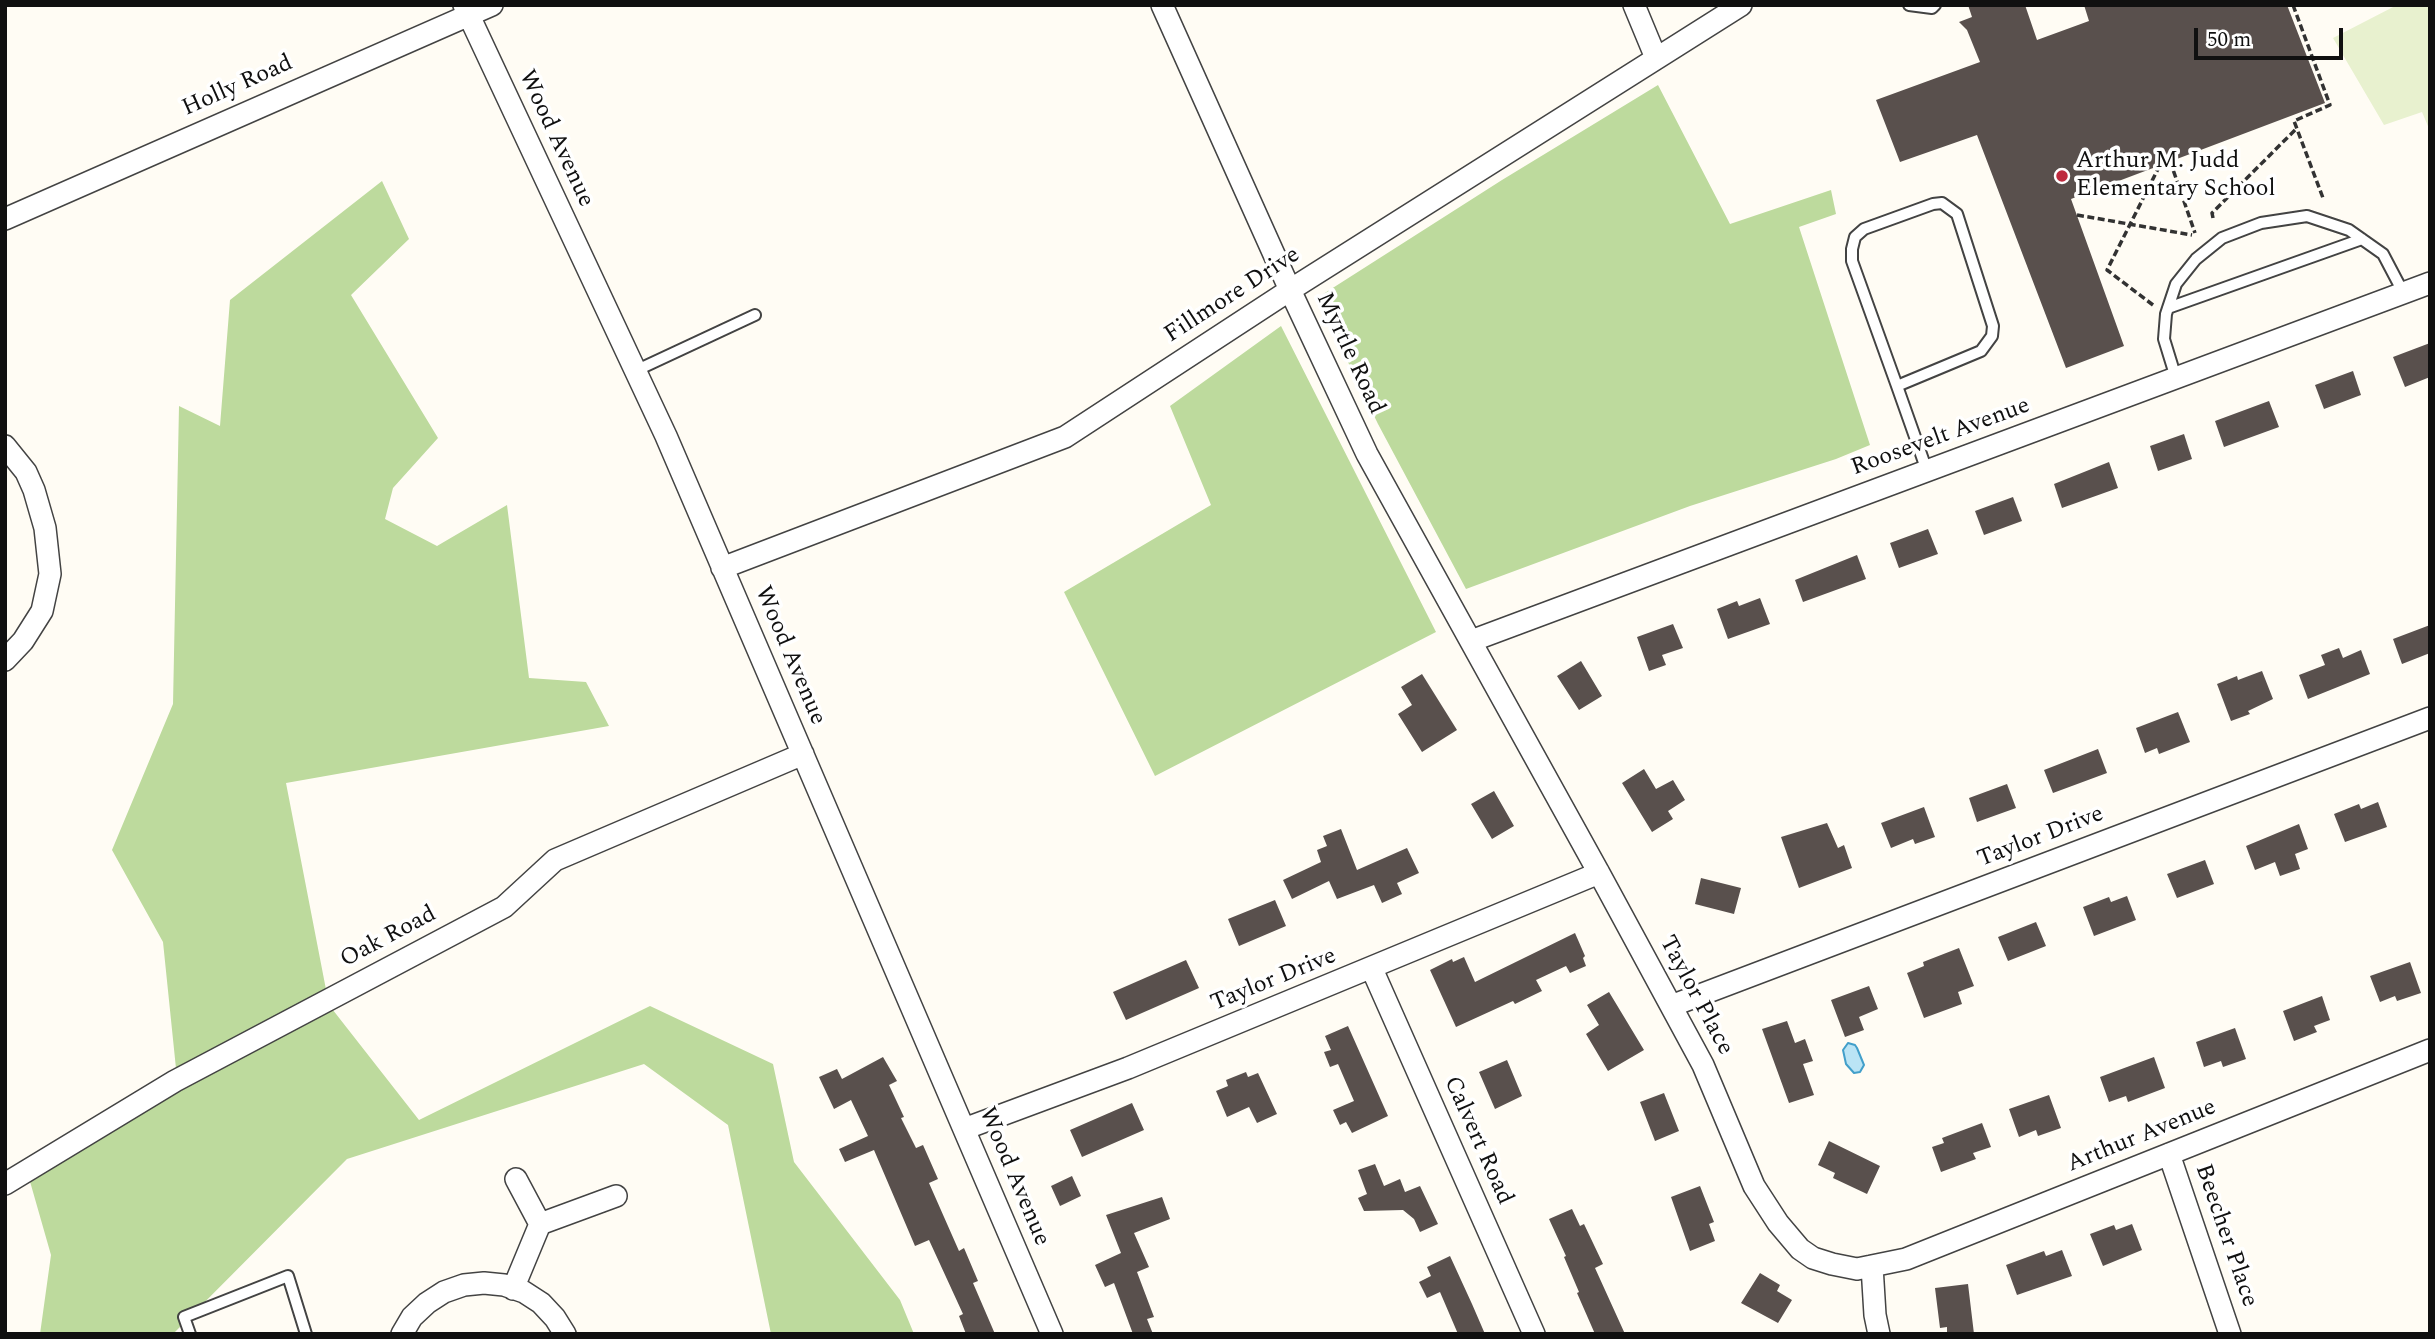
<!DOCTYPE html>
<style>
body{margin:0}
#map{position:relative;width:2435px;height:1339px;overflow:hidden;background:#fffcf4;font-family:Spectral,serif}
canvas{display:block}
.frame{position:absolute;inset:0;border:7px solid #101010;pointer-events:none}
.scale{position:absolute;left:2194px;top:28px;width:149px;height:32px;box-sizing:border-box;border:4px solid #101010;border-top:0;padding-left:9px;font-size:21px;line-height:24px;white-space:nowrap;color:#101010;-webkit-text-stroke:5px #fff;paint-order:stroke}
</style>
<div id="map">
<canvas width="2435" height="1339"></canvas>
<div class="frame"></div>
<div class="scale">50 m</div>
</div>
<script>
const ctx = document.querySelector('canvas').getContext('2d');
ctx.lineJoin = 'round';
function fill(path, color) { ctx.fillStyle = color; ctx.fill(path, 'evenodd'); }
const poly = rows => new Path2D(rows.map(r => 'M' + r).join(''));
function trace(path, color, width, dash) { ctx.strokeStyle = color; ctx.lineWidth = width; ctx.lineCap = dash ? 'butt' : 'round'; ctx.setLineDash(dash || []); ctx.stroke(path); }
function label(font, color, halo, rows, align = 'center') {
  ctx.font = font + ' Spectral,serif'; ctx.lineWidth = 7; ctx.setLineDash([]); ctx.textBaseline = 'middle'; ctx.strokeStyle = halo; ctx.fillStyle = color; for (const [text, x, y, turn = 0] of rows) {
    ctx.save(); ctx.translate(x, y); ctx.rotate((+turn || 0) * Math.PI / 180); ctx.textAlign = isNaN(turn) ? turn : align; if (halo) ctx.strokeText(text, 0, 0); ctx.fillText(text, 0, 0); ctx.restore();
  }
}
const forest = poly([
 [1658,85,1730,224,1831,190,1836,214,1799,227,1870,445,1836,459,1690,506,1466,589,1378,424,1317,298,1502,180],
 [382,181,409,239,351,295,438,438,393,488,385,519,437,546,507,505,529,678,586,682,609,726,286,783,329,1005,419,1120,650,1006,773,1064,794,1162,900,1300,914,1334,771,1334,728,1125,644,1064,347,1159,173,1334,40,1334,51,1255,27,1171,178,1088,163,942,112,850,173,704,179,406,220,426,230,300],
 [1281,326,1436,632,1155,776,1064,592,1211,505,1170,406]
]);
const pitch = poly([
 [2397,5,2430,5,2430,131,2422,112,2384,125,2333,38]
]);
const water = poly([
 [1848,1043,1855,1045,1857,1048,1864,1065,1860,1072,1854,1073,1846,1064,1843,1050,1848,1043]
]);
const building = poly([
 [1968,5,2025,5,2037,40,2089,21,2084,5,2287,5,2325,103,2071,199,2124,346,2066,368,1977,135,1900,162,1876,100,1980,62,1967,30,1959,22,1972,17],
 [2430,343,2430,377,2405,387,2393,357],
 [2353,371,2361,395,2324,409,2315,385],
 [2269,401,2279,427,2224,447,2215,421],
 [2184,434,2192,459,2158,471,2150,446],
 [2109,462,2118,488,2062,508,2054,484],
 [2013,497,2022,521,1984,535,1975,511],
 [1928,529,1938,554,1899,568,1890,543],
 [1857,555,1866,579,1803,602,1795,580],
 [1760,598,1770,624,1728,639,1717,609,1737,601,1739,606],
 [1673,624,1683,648,1662,655,1666,665,1649,671,1637,637],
 [2430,625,2430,653,2402,664,2393,639],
 [2339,648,2343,658,2361,650,2370,674,2308,699,2299,675,2325,665,2321,655],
 [1581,661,1602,696,1579,710,1557,676],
 [2262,671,2273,699,2248,711,2250,714,2231,721,2217,684,2237,676,2238,680],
 [1422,674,1457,730,1422,752,1398,714,1412,705,1401,687],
 [2178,712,2190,742,2159,754,2157,748,2145,753,2136,728],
 [2098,749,2107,773,2053,793,2044,770],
 [1644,769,1656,789,1673,780,1685,800,1668,811,1673,819,1652,832,1622,783],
 [2007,784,2016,808,1977,822,1969,798],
 [1494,791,1514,826,1492,839,1471,804],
 [2378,802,2387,827,2345,842,2334,814,2359,804,2361,809],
 [1924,807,1935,837,1915,844,1913,839,1891,848,1881,823],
 [1827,823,1838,848,1844,845,1852,868,1799,888,1781,837],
 [2299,824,2308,849,2295,854,2300,869,2280,876,2275,862,2255,870,2246,846],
 [1341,829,1357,870,1407,848,1419,873,1397,883,1402,894,1382,903,1374,885,1337,899,1329,881,1292,899,1283,880,1321,862,1317,850,1327,846,1323,836],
 [2205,860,2214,884,2177,898,2167,874],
 [1701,878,1741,888,1734,914,1695,904],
 [2127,896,2136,920,2094,936,2083,907,2109,897,2111,902],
 [1275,900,1286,926,1239,946,1228,919],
 [2036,922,2046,946,2008,961,1998,937],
 [1575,933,1585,956,1583,958,1586,966,1570,973,1566,966,1536,980,1542,991,1515,1004,1513,1001,1456,1027,1430,970,1452,959,1453,962,1464,957,1475,982],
 [1959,948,1974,986,1958,992,1962,1004,1924,1018,1907,973,1924,966,1923,962],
 [1186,960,1199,988,1126,1020,1113,992],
 [2410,962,2421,993,2397,1001,2395,996,2380,1002,2370,976],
 [1869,986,1878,1009,1859,1017,1864,1030,1845,1037,1831,1000],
 [1609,992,1644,1050,1608,1071,1586,1034,1599,1025,1587,1005],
 [2322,996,2330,1020,2314,1026,2317,1032,2294,1041,2283,1011],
 [1787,1021,1795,1043,1805,1039,1813,1061,1803,1064,1814,1095,1789,1103,1762,1029],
 [1348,1026,1388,1116,1352,1133,1346,1122,1340,1125,1333,1110,1354,1101,1338,1064,1330,1067,1324,1052,1331,1050,1325,1036],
 [2235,1028,2246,1059,2223,1067,2221,1061,2204,1067,2196,1042],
 [883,1057,897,1081,889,1085,904,1117,901,1118,916,1148,923,1145,938,1179,929,1183,959,1251,964,1248,978,1281,973,1283,995,1334,966,1334,959,1316,963,1314,929,1240,915,1246,874,1150,845,1162,839,1149,868,1136,851,1100,834,1109,819,1077,837,1069,842,1079],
 [2154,1057,2165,1088,2128,1102,2126,1096,2109,1102,2100,1077],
 [1507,1060,1522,1096,1495,1109,1479,1072],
 [1246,1072,1248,1077,1258,1073,1277,1114,1257,1123,1249,1107,1227,1117,1216,1091,1228,1086,1226,1080],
 [1664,1093,1679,1131,1655,1141,1640,1102],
 [2049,1095,2061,1128,2038,1136,2036,1130,2019,1137,2009,1109],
 [1132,1103,1144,1130,1082,1157,1070,1130],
 [1982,1123,1991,1147,1973,1153,1976,1159,1941,1172,1932,1147,1944,1143,1942,1138],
 [1829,1141,1880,1166,1867,1194,1833,1178,1835,1173,1818,1165],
 [1375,1164,1384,1186,1400,1179,1405,1192,1420,1186,1438,1224,1420,1232,1414,1219,1403,1210,1364,1211,1358,1198,1367,1194,1358,1170],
 [1072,1176,1081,1196,1060,1206,1051,1186],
 [1700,1186,1714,1222,1709,1224,1715,1241,1690,1251,1671,1197],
 [1162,1197,1170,1219,1134,1233,1149,1267,1137,1272,1154,1317,1147,1319,1153,1334,1133,1334,1114,1283,1105,1287,1095,1265,1121,1253,1106,1215],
 [1572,1209,1580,1226,1584,1224,1603,1264,1595,1268,1625,1334,1595,1334,1577,1293,1579,1292,1564,1257,1566,1256,1549,1219],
 [2132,1224,2142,1250,2103,1266,2090,1234,2114,1225,2116,1230],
 [2062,1250,2072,1276,2017,1295,2006,1265,2044,1251,2046,1256],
 [1450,1256,1472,1304,1485,1334,1458,1334,1440,1292,1427,1298,1419,1282,1431,1276,1427,1267],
 [1760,1273,1780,1285,1777,1291,1792,1300,1778,1323,1741,1303],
 [1968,1284,1974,1334,1947,1334,1947,1327,1940,1328,1935,1288]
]);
const path = poly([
 [2293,5,2330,105,2294,121,2323,198],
 [2170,161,2195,233],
 [2077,215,2192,235],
 [2213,218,2212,213,2297,128],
 [2153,305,2107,270,2160,165]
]);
const service = poly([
 [1909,5,1932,8,1935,5],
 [2168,308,2362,239],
 [635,371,755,315],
 [2176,378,2164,339,2166,314,2176,284,2196,259,2222,238,2261,223,2307,216,2349,230,2383,254,2404,294],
 [1897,386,1981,351,1992,336,1993,326,1957,214,1942,203,1933,204,1864,229,1855,237,1852,249,1852,261,1897,386,1920,451,1927,471],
 [190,1334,184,1317,288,1276,306,1334]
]);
const minor = poly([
 [464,5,666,436,1052,1334],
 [1162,5,1290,290,1367,454,1599,873,1703,1065,1754,1186,1778,1223,1800,1249,1813,1258,1832,1264,1857,1269,1906,1259,2430,1050],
 [1634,5,1656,58],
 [5,219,492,5],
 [5,446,26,472,34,490,45,528,50,574,42,611,23,641,5,660],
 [722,568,1065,437,1290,290,1741,5],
 [1471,641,2430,283],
 [1372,969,1534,1334],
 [1671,1006,2430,718],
 [964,1129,1128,1068,1599,873],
 [2169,1154,2230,1334],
 [5,1184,175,1081,504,907,555,860,803,754],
 [540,1224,616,1196],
 [1872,1266,1875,1315,1879,1334],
 [513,1289,540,1224,516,1179],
 [402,1334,412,1317,427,1303,444,1292,464,1285,484,1283,504,1285,524,1292,541,1303,555,1318,565,1334]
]);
const markers = [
 [2062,176,7,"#be2b3e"]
];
const streetNames = [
 ["Holly Road",238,87,-24],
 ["Wood Avenue",555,139,65],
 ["Fillmore Drive",1233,296,-33],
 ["Myrtle Road",1349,354,65],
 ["Roosevelt Avenue",1941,438,-20],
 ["Wood Avenue",789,656,67],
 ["Taylor Drive",2041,838,-21],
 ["Oak Road",389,938,-28],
 ["Taylor Drive",1274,981,-22],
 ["Taylor Place",1695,996,62],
 ["Arthur Avenue",2142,1137,-22],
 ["Calvert Road",1477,1141,66],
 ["Wood Avenue",1013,1177,67],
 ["Beecher Place",2225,1236,71]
];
const poiNames = [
 ["Arthur M. Judd",2076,162],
 ["Elementary School",2076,190]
];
fill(forest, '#bdda9d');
fill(pitch, '#e8f1cf');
fill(water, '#bae4f5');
trace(water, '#429fca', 2);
fill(building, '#59504d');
trace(service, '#434343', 14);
trace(minor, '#434343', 24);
trace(path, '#323232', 3.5, [7, 3.5]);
trace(service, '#fff', 10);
trace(minor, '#fff', 21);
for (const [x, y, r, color] of markers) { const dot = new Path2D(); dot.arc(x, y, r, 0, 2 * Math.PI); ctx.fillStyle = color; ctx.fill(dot); trace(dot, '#fff', 2.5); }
label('24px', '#101010', '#fff', streetNames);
label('24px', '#101010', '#fff', poiNames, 'left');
</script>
